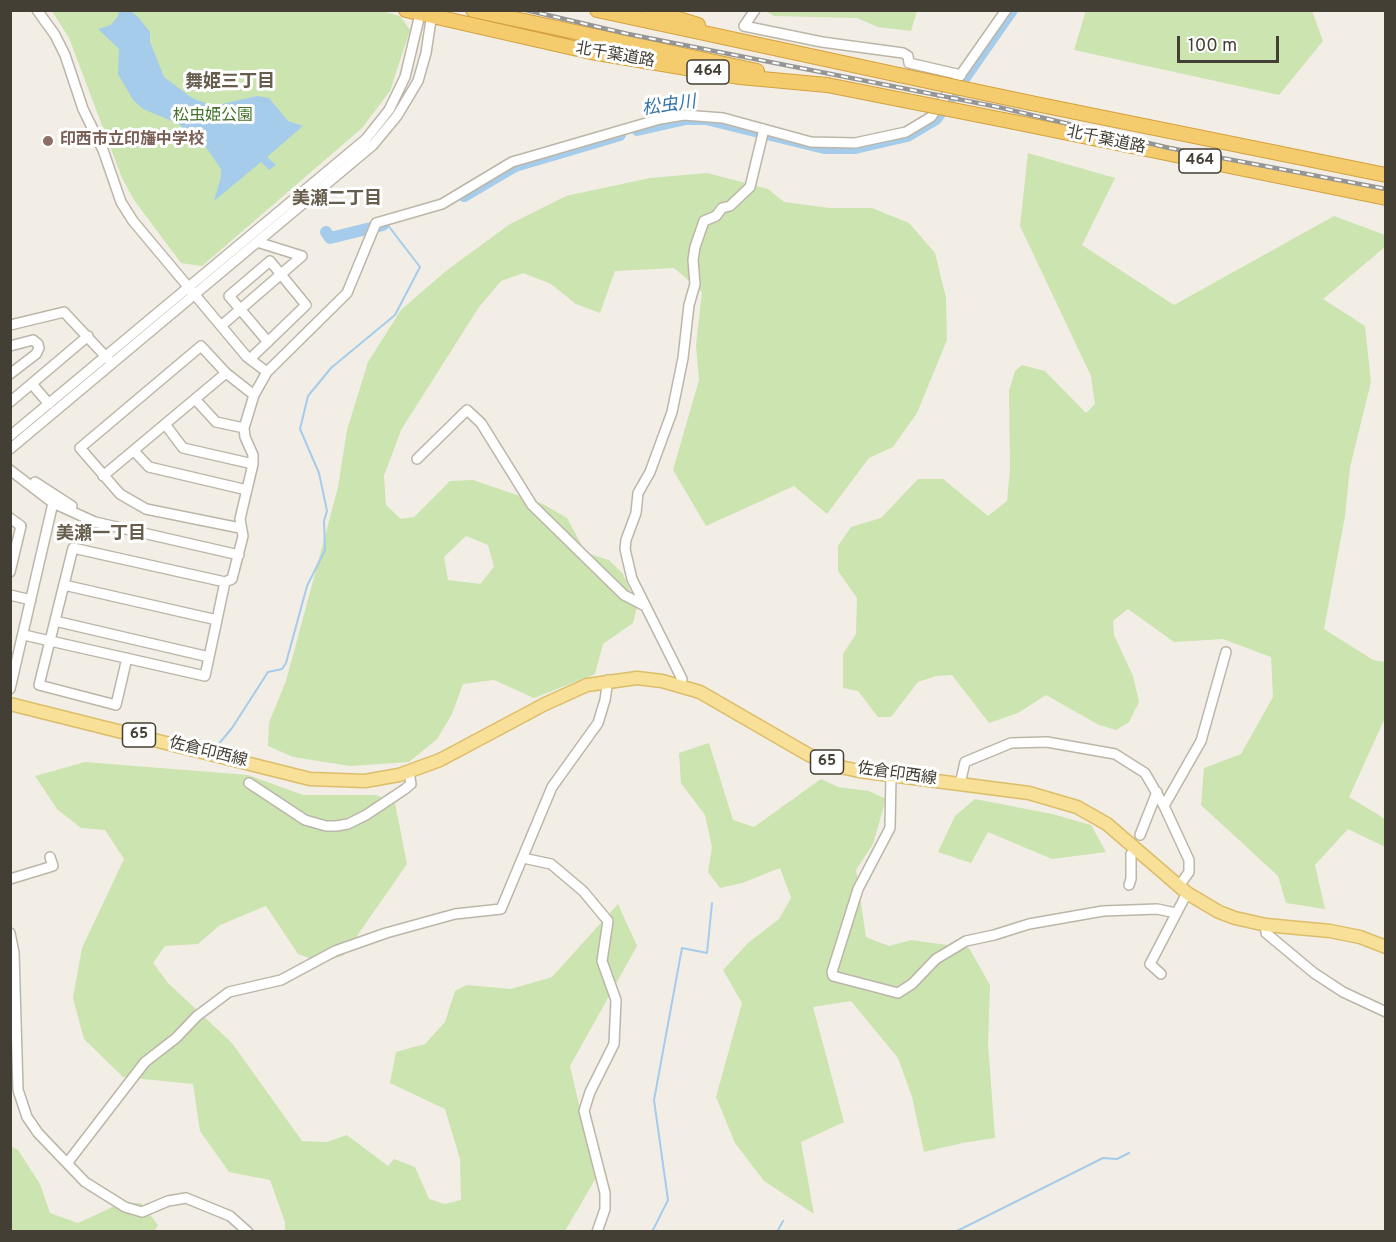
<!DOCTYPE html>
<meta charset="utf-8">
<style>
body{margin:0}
#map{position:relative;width:1396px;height:1242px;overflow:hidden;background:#f2eee5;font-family:Overpass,sans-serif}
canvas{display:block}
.frame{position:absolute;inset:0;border:12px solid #443f35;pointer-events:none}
.scale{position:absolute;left:1177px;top:36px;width:102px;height:27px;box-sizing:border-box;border:3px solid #443f35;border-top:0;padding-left:8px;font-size:18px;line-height:21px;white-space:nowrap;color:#443f35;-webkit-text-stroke:4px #fff;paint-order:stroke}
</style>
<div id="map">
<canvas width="1396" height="1242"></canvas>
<div class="frame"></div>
<div class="scale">100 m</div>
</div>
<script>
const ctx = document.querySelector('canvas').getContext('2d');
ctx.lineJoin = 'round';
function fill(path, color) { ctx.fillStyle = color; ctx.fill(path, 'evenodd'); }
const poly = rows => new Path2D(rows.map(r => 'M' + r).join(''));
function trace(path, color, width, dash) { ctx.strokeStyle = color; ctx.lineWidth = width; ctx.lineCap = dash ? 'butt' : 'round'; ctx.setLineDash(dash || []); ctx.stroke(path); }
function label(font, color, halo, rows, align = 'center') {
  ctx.font = font + ' Overpass,"Noto Sans JP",sans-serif'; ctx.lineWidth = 6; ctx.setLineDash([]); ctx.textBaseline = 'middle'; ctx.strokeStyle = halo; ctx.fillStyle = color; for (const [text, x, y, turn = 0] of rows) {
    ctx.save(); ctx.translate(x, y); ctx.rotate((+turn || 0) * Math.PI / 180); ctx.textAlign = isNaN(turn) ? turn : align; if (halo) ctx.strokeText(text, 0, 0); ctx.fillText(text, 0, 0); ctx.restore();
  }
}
const green = poly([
 [1086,10,1312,11,1323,41,1279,95,1074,50],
 [52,11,382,11,400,16,410,30,390,91,362,128,202,266,181,263,134,200,122,178,69,38],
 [766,11,917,11,911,31,878,27,857,18,774,16],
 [1028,153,1115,178,1082,245,1174,305,1334,216,1385,235,1385,247,1323,299,1365,326,1371,382,1350,467,1345,516,1324,629,1373,660,1386,662,1385,718,1349,797,1385,819,1385,847,1348,829,1315,865,1325,909,1286,903,1278,876,1201,805,1204,768,1241,754,1273,697,1271,657,1223,639,1174,642,1128,609,1113,621,1114,635,1133,676,1139,702,1129,722,1116,730,1099,725,1046,695,1018,713,989,723,952,675,936,676,918,682,891,717,878,717,858,691,843,688,843,654,856,634,857,598,838,571,838,546,851,527,881,518,918,479,943,479,988,516,1007,501,1010,468,1009,391,1015,371,1022,365,1045,371,1086,413,1095,404,1091,376,1020,226],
 [707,173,768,189,784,202,830,208,872,208,909,223,935,253,946,298,947,340,917,413,893,447,869,458,827,514,794,486,706,526,673,470,699,380,696,345,702,292,674,268,615,271,600,313,576,304,551,284,523,273,501,281,479,307,401,430,384,476,386,505,401,519,414,517,450,481,473,480,543,504,567,518,586,553,609,560,623,574,637,607,633,623,603,644,595,674,534,698,494,680,463,684,452,714,437,739,409,762,350,766,293,757,268,746,269,723,286,681,320,555,338,487,347,430,368,362,401,310,446,271,510,224,566,196,650,178],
 [466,536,488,545,494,567,480,584,448,580,444,557],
 [709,743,733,820,754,827,821,779,838,787,869,791,886,799,873,844,856,870,866,937,889,946,911,940,969,948,990,985,988,1044,995,1138,962,1143,924,1152,912,1097,898,1058,851,1001,813,1007,844,1122,801,1142,814,1214,764,1181,735,1143,716,1097,742,1003,723,970,748,943,779,919,791,898,780,868,742,883,720,888,708,872,712,847,705,815,681,783,679,753],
 [85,762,248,775,303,795,376,795,395,803,407,864,343,956,320,962,298,954,266,906,220,925,198,944,165,946,153,963,168,983,232,1043,302,1141,327,1142,347,1135,388,1166,394,1159,415,1167,429,1199,445,1204,461,1200,460,1159,445,1109,390,1083,396,1052,425,1044,445,1022,455,991,467,985,511,989,552,977,618,904,637,946,570,1066,596,1178,565,1231,285,1231,285,1222,270,1180,229,1172,200,1131,193,1084,123,1077,84,1039,73,998,82,948,124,859,105,830,81,828,57,809,35,776],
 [975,799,1052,814,1091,825,1106,852,1052,859,988,832,971,863,938,852,955,816],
 [10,1146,18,1150,40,1184,50,1213,78,1223,121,1203,141,1203,158,1225,154,1232,11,1231]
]);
const water = poly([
 [119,11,131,11,138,17,150,32,150,42,164,77,192,98,213,106,257,96,269,98,288,121,303,126,267,157,276,165,269,170,261,162,214,201,221,177,221,169,203,143,177,123,143,109,133,100,118,74,119,49,98,29,111,25,118,16]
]);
const stream = poly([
 [217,746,232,728,268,672,282,669,286,663,307,586,325,550,324,521,327,511,319,473,300,429,308,396,331,368,395,315,420,267,387,224],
 [652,1232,668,1200,654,1100,682,948,707,953,712,903],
 [777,1232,783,1221],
 [955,1232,1103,1158,1117,1159,1129,1153]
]);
const river = poly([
 [637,130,686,119,706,119,824,148,855,148,907,136,936,119,1012,10],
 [464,196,515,166,620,135],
 [326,232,330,238,383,225]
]);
const minor = poly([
 [37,10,55,35,65,55,83,109,103,150,121,202,133,221,247,357,267,372],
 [755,10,744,26,822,42,903,53,908,56,909,63,961,75],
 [257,242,302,256],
 [10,325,64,312,109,360],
 [221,326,302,256],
 [10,346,33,340,38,344,39,348,36,354,10,374],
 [250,359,306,305,270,261,229,296,268,342],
 [32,384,49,404],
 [195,399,216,422,244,428],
 [10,402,88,336],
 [165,424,183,448,253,464],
 [10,436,366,139,389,110,405,77,421,10],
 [10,449,373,145,397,116,418,81,426,53,432,13],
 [134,451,149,467,247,490],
 [417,459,467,410,481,423,532,505,624,595,645,606],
 [10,470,53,503,95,522,239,555],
 [103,476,226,373],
 [35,482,72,506],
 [10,518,21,526,10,572],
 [240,528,146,509,120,494,80,448,201,346,226,373,254,395],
 [64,585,217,620],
 [10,595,31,600],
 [55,621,209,657],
 [24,635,205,676,225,582],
 [127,658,116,705,39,685,73,548,225,582,232,579,243,536,240,519,253,464,253,455,245,437,244,428,254,395,267,372,347,293,376,223,442,204,512,162,660,119,684,115,723,118,811,142,855,143,906,132,931,117,1006,10],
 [681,685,682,679,632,579,625,549,626,540,636,513,638,493,650,472,672,412,683,358,689,305,695,284,693,260,695,247,704,221,716,216,722,208,730,206,750,187,764,129],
 [10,689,53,503],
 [891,776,890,828,858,889,832,972,833,976,898,993,912,984,936,959,966,941,994,935,1029,924,1103,911,1157,909,1176,913],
 [249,783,305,820,326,826,336,826,348,824,366,815,405,789,411,784,409,772],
 [960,784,965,762,1011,743,1047,742,1115,754,1145,773,1164,806,1189,860,1189,872,1179,886],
 [1164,806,1201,741,1226,652],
 [1140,835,1157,792],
 [523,858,551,864,583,891,608,921,602,961,616,1000,614,1044,590,1092,584,1111,605,1193,605,1209,597,1232],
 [10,879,53,866,50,857],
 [1129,885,1131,879,1131,854],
 [1266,925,1266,933,1314,973,1343,992,1386,1012],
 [10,933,14,953,18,1090,27,1117,38,1133,85,1182,125,1207,142,1212,168,1201,186,1198,230,1216,248,1232],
 [1161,974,1150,964,1187,893],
 [68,1162,145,1062,176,1038,197,1016,229,992,281,980,335,951,386,933,455,914,501,909,552,787,598,723,605,700,608,680]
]);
const major = poly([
 [10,704,310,779,365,781,399,775,440,760,545,704,587,685,637,678,662,681,700,692,809,755,836,766,859,771,1029,793,1077,807,1107,824,1187,893,1219,912,1235,918,1266,925,1330,931,1360,937,1386,947]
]);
const highway = poly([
 [406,10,591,52,740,77,827,85],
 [473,10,757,71],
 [597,10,899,75],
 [648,10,698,25],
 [1031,103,1386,175],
 [1014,122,1386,198]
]);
const rail = poly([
 [526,10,628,34,998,107,1169,148,1386,189]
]);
const highwayBridge = poly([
 [899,75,1031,103],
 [827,85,1014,122]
]);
const markers = [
 [48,141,6,"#8d6e63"]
];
const shields = [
 [708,72,42],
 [1200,161,42],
 [139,735,33],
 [827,762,33]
];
const shieldNames = [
 ["464",708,72],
 ["464",1200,161],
 ["65",139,735],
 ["65",827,762]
];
const streetNames = [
 ["北千葉道路",615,56,10],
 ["北千葉道路",1106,141,12],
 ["佐倉印西線",208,753,14],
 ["佐倉印西線",897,775,8]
];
const parkNames = [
 ["松虫姫公園",213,117]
];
const educationNames = [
 ["印西市立印旛中学校",60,141]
];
const neighbourhoodNames = [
 ["舞姫三丁目",230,83],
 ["美瀬二丁目",337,200],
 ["美瀬一丁目",101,535]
];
const waterNames = [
 ["松虫川",669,107,-8]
];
fill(green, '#cbe4b0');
fill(water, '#a5cceb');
trace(stream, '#a5cceb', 2);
trace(river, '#a5cceb', 12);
trace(minor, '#bcb6a9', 12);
trace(major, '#dcbd69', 15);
trace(highway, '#d4a13e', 16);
trace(minor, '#fff', 9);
trace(major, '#f8e098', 12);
trace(highway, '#f5cc6d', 14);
trace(rail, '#959595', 4.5);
trace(rail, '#fff', 2, [7]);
trace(highwayBridge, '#d4a13e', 16, []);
trace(highwayBridge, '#f5cc6d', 14);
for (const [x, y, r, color] of markers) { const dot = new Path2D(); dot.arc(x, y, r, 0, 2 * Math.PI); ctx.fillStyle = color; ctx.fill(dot); trace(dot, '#fff', 2); }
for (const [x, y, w] of shields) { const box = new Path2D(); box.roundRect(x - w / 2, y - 12, w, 24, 4.5); ctx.fillStyle = '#fff'; ctx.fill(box); trace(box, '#443f35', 1.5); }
label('bold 15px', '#443f35', null, shieldNames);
label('16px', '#443f35', '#fff', streetNames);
label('16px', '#44722c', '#fff', parkNames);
label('bold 16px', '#785e54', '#fff', educationNames, 'left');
label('bold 18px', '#665d4d', '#fff', neighbourhoodNames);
label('italic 18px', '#3574a9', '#fff', waterNames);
</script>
